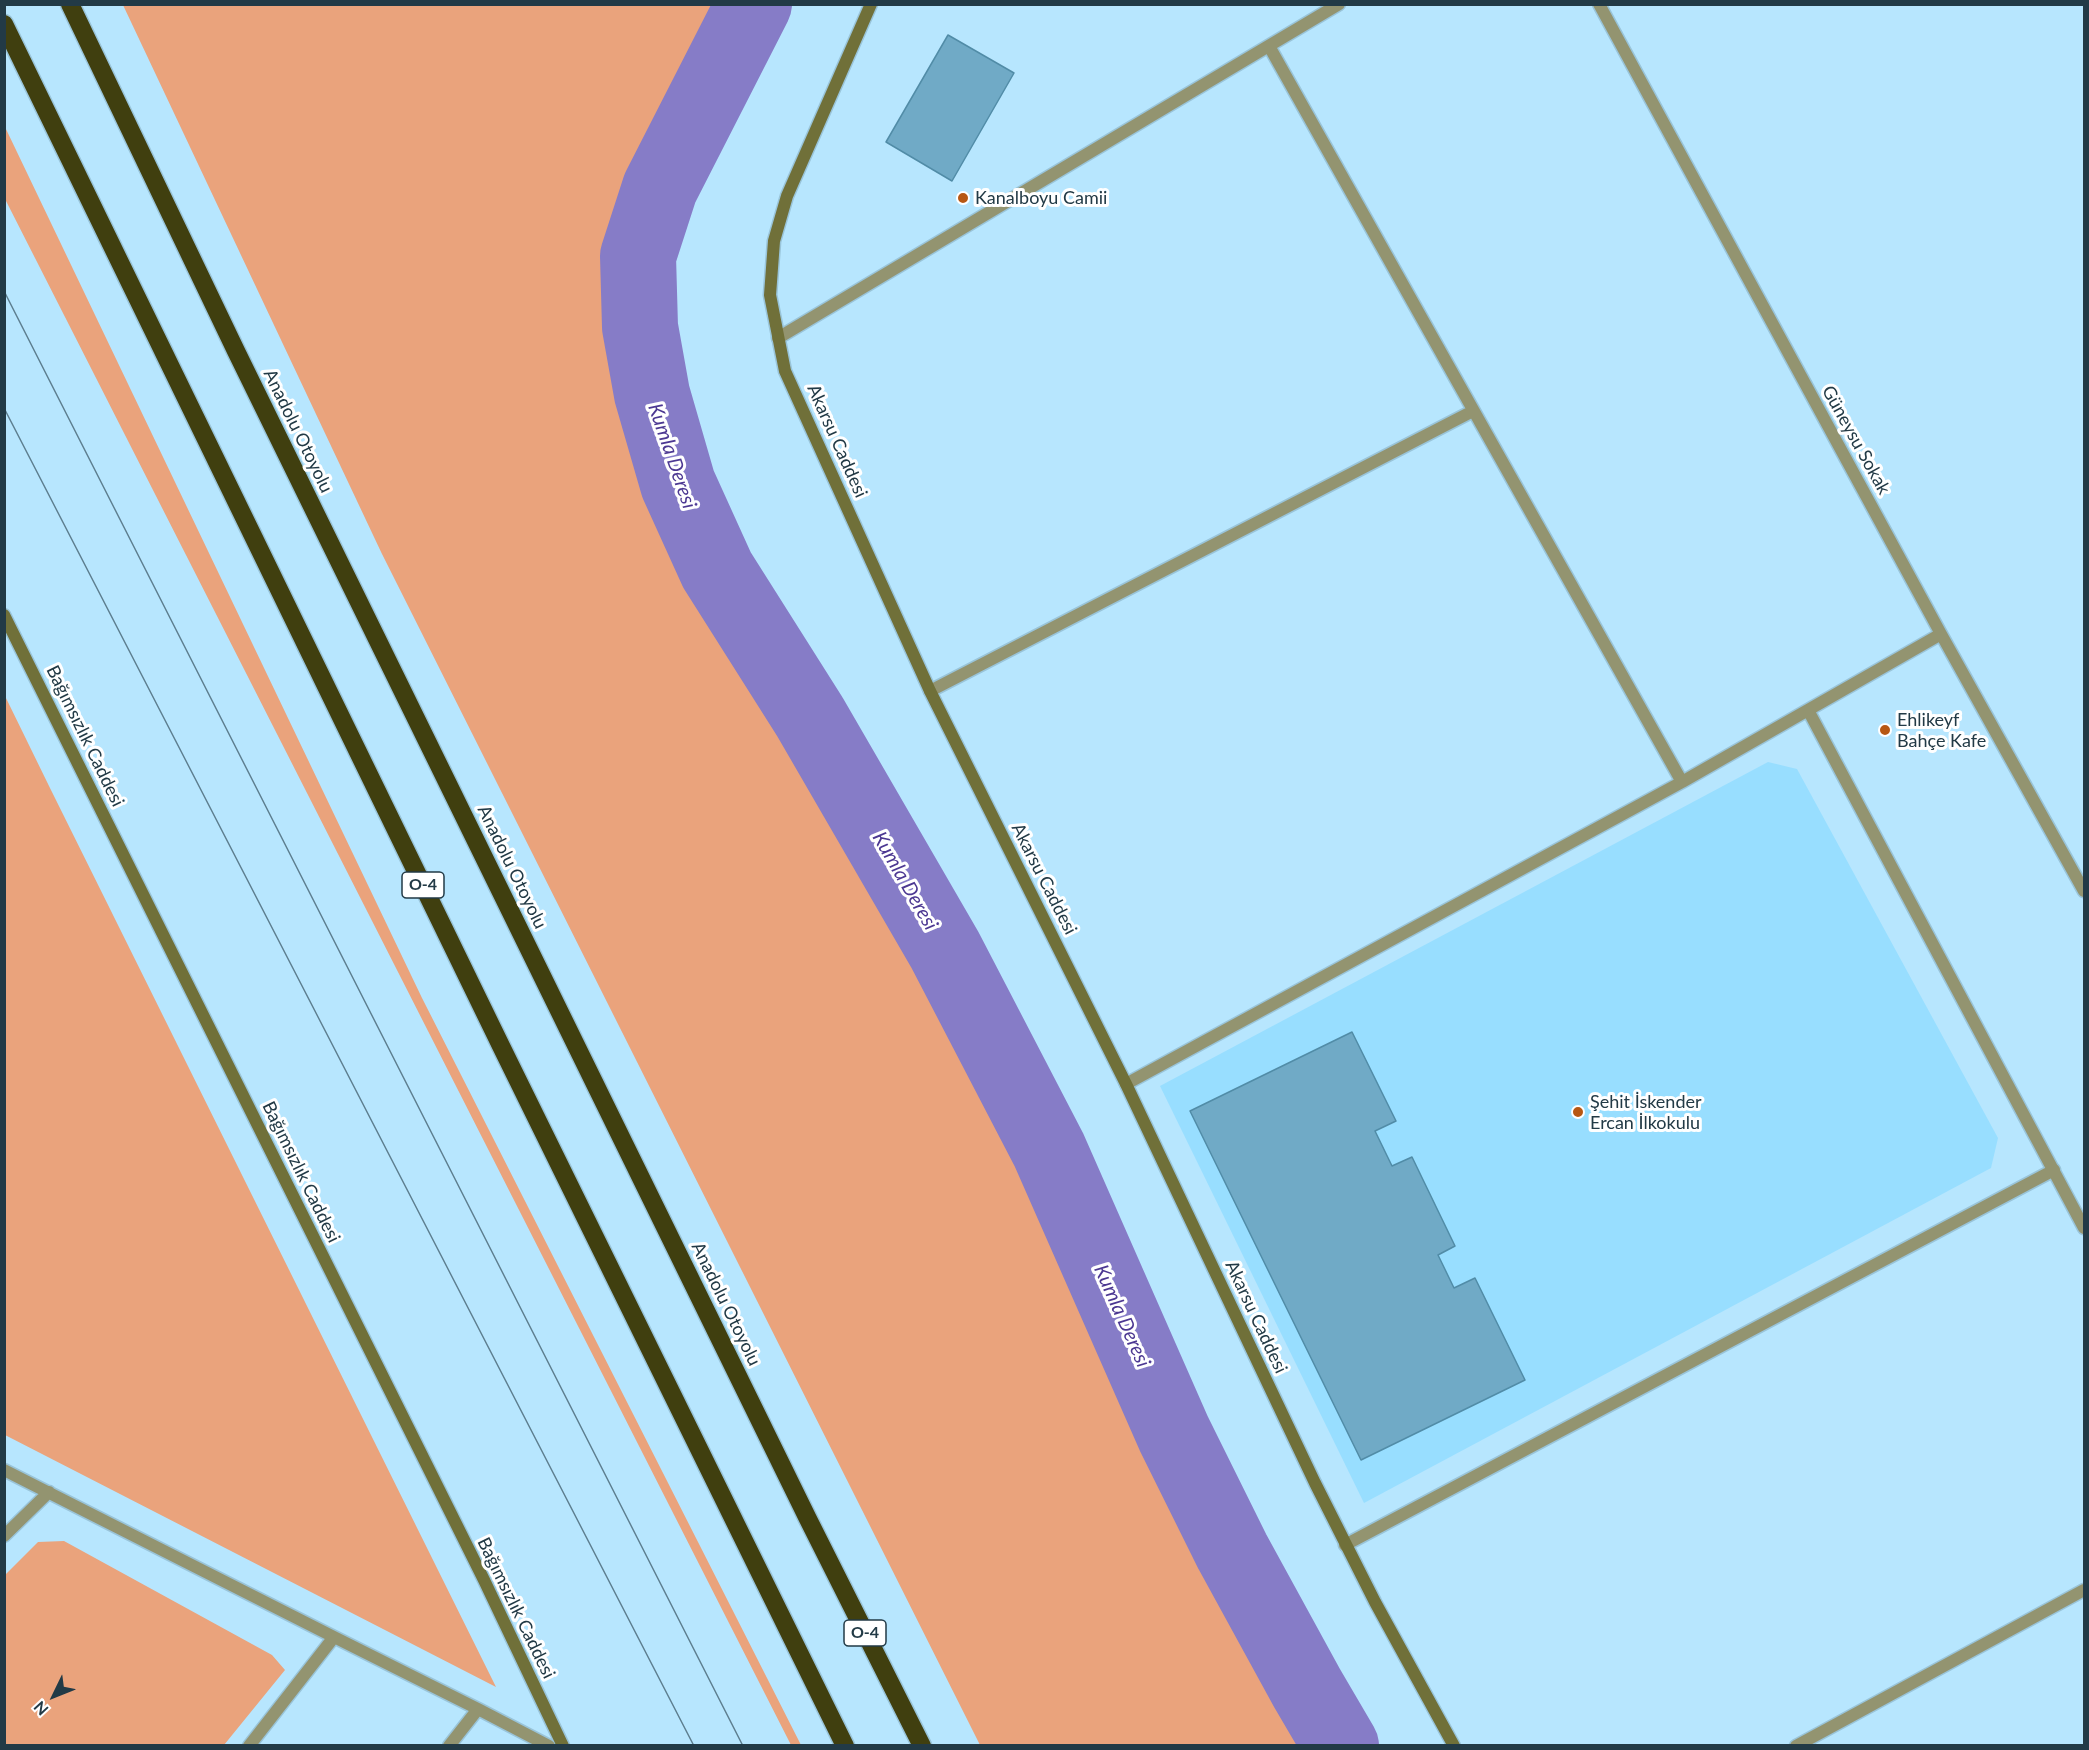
<!DOCTYPE html>
<meta charset="utf-8">
<style>
body{margin:0}
#map{position:relative;width:2089px;height:1750px;overflow:hidden;background:#b7e6fe;font-family:Lato,sans-serif}
canvas{display:block}
.frame{position:absolute;inset:0;border:6px solid #223a46;pointer-events:none}
.north{position:absolute;left:24px;top:1666px;width:60px;height:60px;-webkit-text-stroke:4px #fff;paint-order:stroke;rotate:227deg;font-size:16px;font-weight:700;line-height:24px;text-align:center;color:#223a46}
.north::after{content:'';display:block;margin:auto;width:21px;height:27px;background:#223a46;clip-path:polygon(50% 0,100% 100%,50% 72%,0 100%)}
</style>
<div id="map">
<canvas width="2089" height="1750"></canvas>
<div class="frame"></div>
<div class="north">N</div>
</div>
<script>
const ctx = document.querySelector('canvas').getContext('2d');
ctx.lineJoin = 'round';
function fill(path, color) { ctx.fillStyle = color; ctx.fill(path, 'evenodd'); }
const poly = rows => new Path2D(rows.map(r => 'M' + r).join(''));
function trace(path, color, width, dash) { ctx.strokeStyle = color; ctx.lineWidth = width; ctx.lineCap = dash ? 'butt' : 'round'; ctx.setLineDash(dash || []); ctx.stroke(path); }
function label(font, color, halo, rows, align = 'center') {
  ctx.font = font + ' Lato,sans-serif'; ctx.lineWidth = 6; ctx.setLineDash([]); ctx.textBaseline = 'middle'; ctx.strokeStyle = halo; ctx.fillStyle = color; for (const [text, x, y, turn = 0] of rows) {
    ctx.save(); ctx.translate(x, y); ctx.rotate((+turn || 0) * Math.PI / 180); ctx.textAlign = isNaN(turn) ? turn : align; if (halo) ctx.strokeText(text, 0, 0); ctx.fillText(text, 0, 0); ctx.restore();
  }
}
const built = poly([
 [1768,762,1797,769,1998,1138,1991,1168,1364,1503,1160,1086]
]);
const green = poly([
 [123,5,726,5,640,179,619,260,624,365,648,464,700,598,727,637,923,967,1125,1386,1269,1660,1319,1745,980,1745,382,554],
 [5,127,422,998,801,1745,791,1745,5,199],
 [5,696,49,786,496,1687,5,1435],
 [64,1541,272,1655,285,1670,224,1745,5,1745,5,1575,38,1542]
]);
const river = poly([
 [754,4,660,188,638,256,640,327,652,394,678,484,717,570,810,717,945,950,1049,1150,1174,1434,1232,1551,1307,1688,1341,1746]
]);
const building = poly([
 [948,35,1014,73,952,181,886,142,948,35],
 [1352,1032,1396,1121,1375,1131,1392,1166,1412,1157,1455,1246,1438,1255,1454,1288,1475,1278,1525,1380,1361,1460,1190,1111,1352,1032]
]);
const street = poly([
 [1599,4,1941,634,2084,891],
 [778,338,1339,4],
 [930,691,1473,411],
 [1808,710,2084,1228],
 [1682,782,1941,634],
 [1126,1084,1682,782,1269,46],
 [4,1470,334,1637],
 [4,1536,49,1492],
 [1345,1545,2054,1170],
 [249,1746,334,1637,478,1709],
 [449,1746,478,1709,549,1746],
 [1796,1746,2084,1590]
]);
const secondary = poly([
 [871,4,787,196,774,241,770,295,785,371,930,691,1126,1084,1315,1483,1375,1602,1454,1746],
 [4,615,484,1580,563,1746]
]);
const highway = poly([
 [70,4,236,351,808,1519,922,1746],
 [4,24,501,1046,845,1746]
]);
const tram = poly([
 [4,291,743,1746],
 [4,408,694,1746]
]);
const markers = [
 [963,198,6,"#b75713"],
 [1885,730,6,"#b75713"],
 [1578,1112,6,"#b75713"]
];
const shields = [
 [423,885,42],
 [865,1633,42]
];
const shieldNames = [
 ["O-4",423,885],
 ["O-4",865,1633]
];
const poiNames = [
 ["Kanalboyu Camii",975,198],
 ["Ehlikeyf",1897,720],
 ["Bahçe Kafe",1897,741],
 ["Şehit İskender",1590,1102],
 ["Ercan İlkokulu",1590,1123]
];
const streetNames = [
 ["Anadolu Otoyolu",298,431,64],
 ["Güneysu Sokak",1856,440,61],
 ["Akarsu Caddesi",837,441,66],
 ["Bağımsızlık Caddesi",85,736,64],
 ["Anadolu Otoyolu",512,867,64],
 ["Akarsu Caddesi",1044,879,63],
 ["Bağımsızlık Caddesi",301,1172,64],
 ["Anadolu Otoyolu",726,1304,64],
 ["Akarsu Caddesi",1256,1317,65],
 ["Bağımsızlık Caddesi",516,1608,64]
];
const waterNames = [
 ["Kumla Deresi",672,456,71],
 ["Kumla Deresi",905,881,60],
 ["Kumla Deresi",1122,1316,66]
];
fill(built, '#98deff');
fill(green, '#eaa37c');
trace(river, '#867cc7', 76);
fill(building, '#70aac6');
trace(building, '#518ca7', 1.5);
trace(street, '#99c4d9', 15);
trace(secondary, '#99c4d9', 15);
trace(highway, '#99c4d9', 21);
trace(street, '#939470', 12);
trace(secondary, '#707039', 12);
trace(highway, '#403f0f', 18);
trace(tram, '#5d7e8f', 1.5);
for (const [x, y, r, color] of markers) { const dot = new Path2D(); dot.arc(x, y, r, 0, 2 * Math.PI); ctx.fillStyle = color; ctx.fill(dot); trace(dot, '#fff', 2); }
for (const [x, y, w] of shields) { const box = new Path2D(); box.roundRect(x - w / 2, y - 13, w, 26, 4.5); ctx.fillStyle = '#fff'; ctx.fill(box); trace(box, '#223a46', 1.5); }
label('bold 16px', '#223a46', null, shieldNames);
label('18px', '#223a46', '#fff', poiNames, 'left');
label('18px', '#223a46', '#fff', streetNames);
label('italic 20px', '#4c3892', '#fff', waterNames);
</script>
